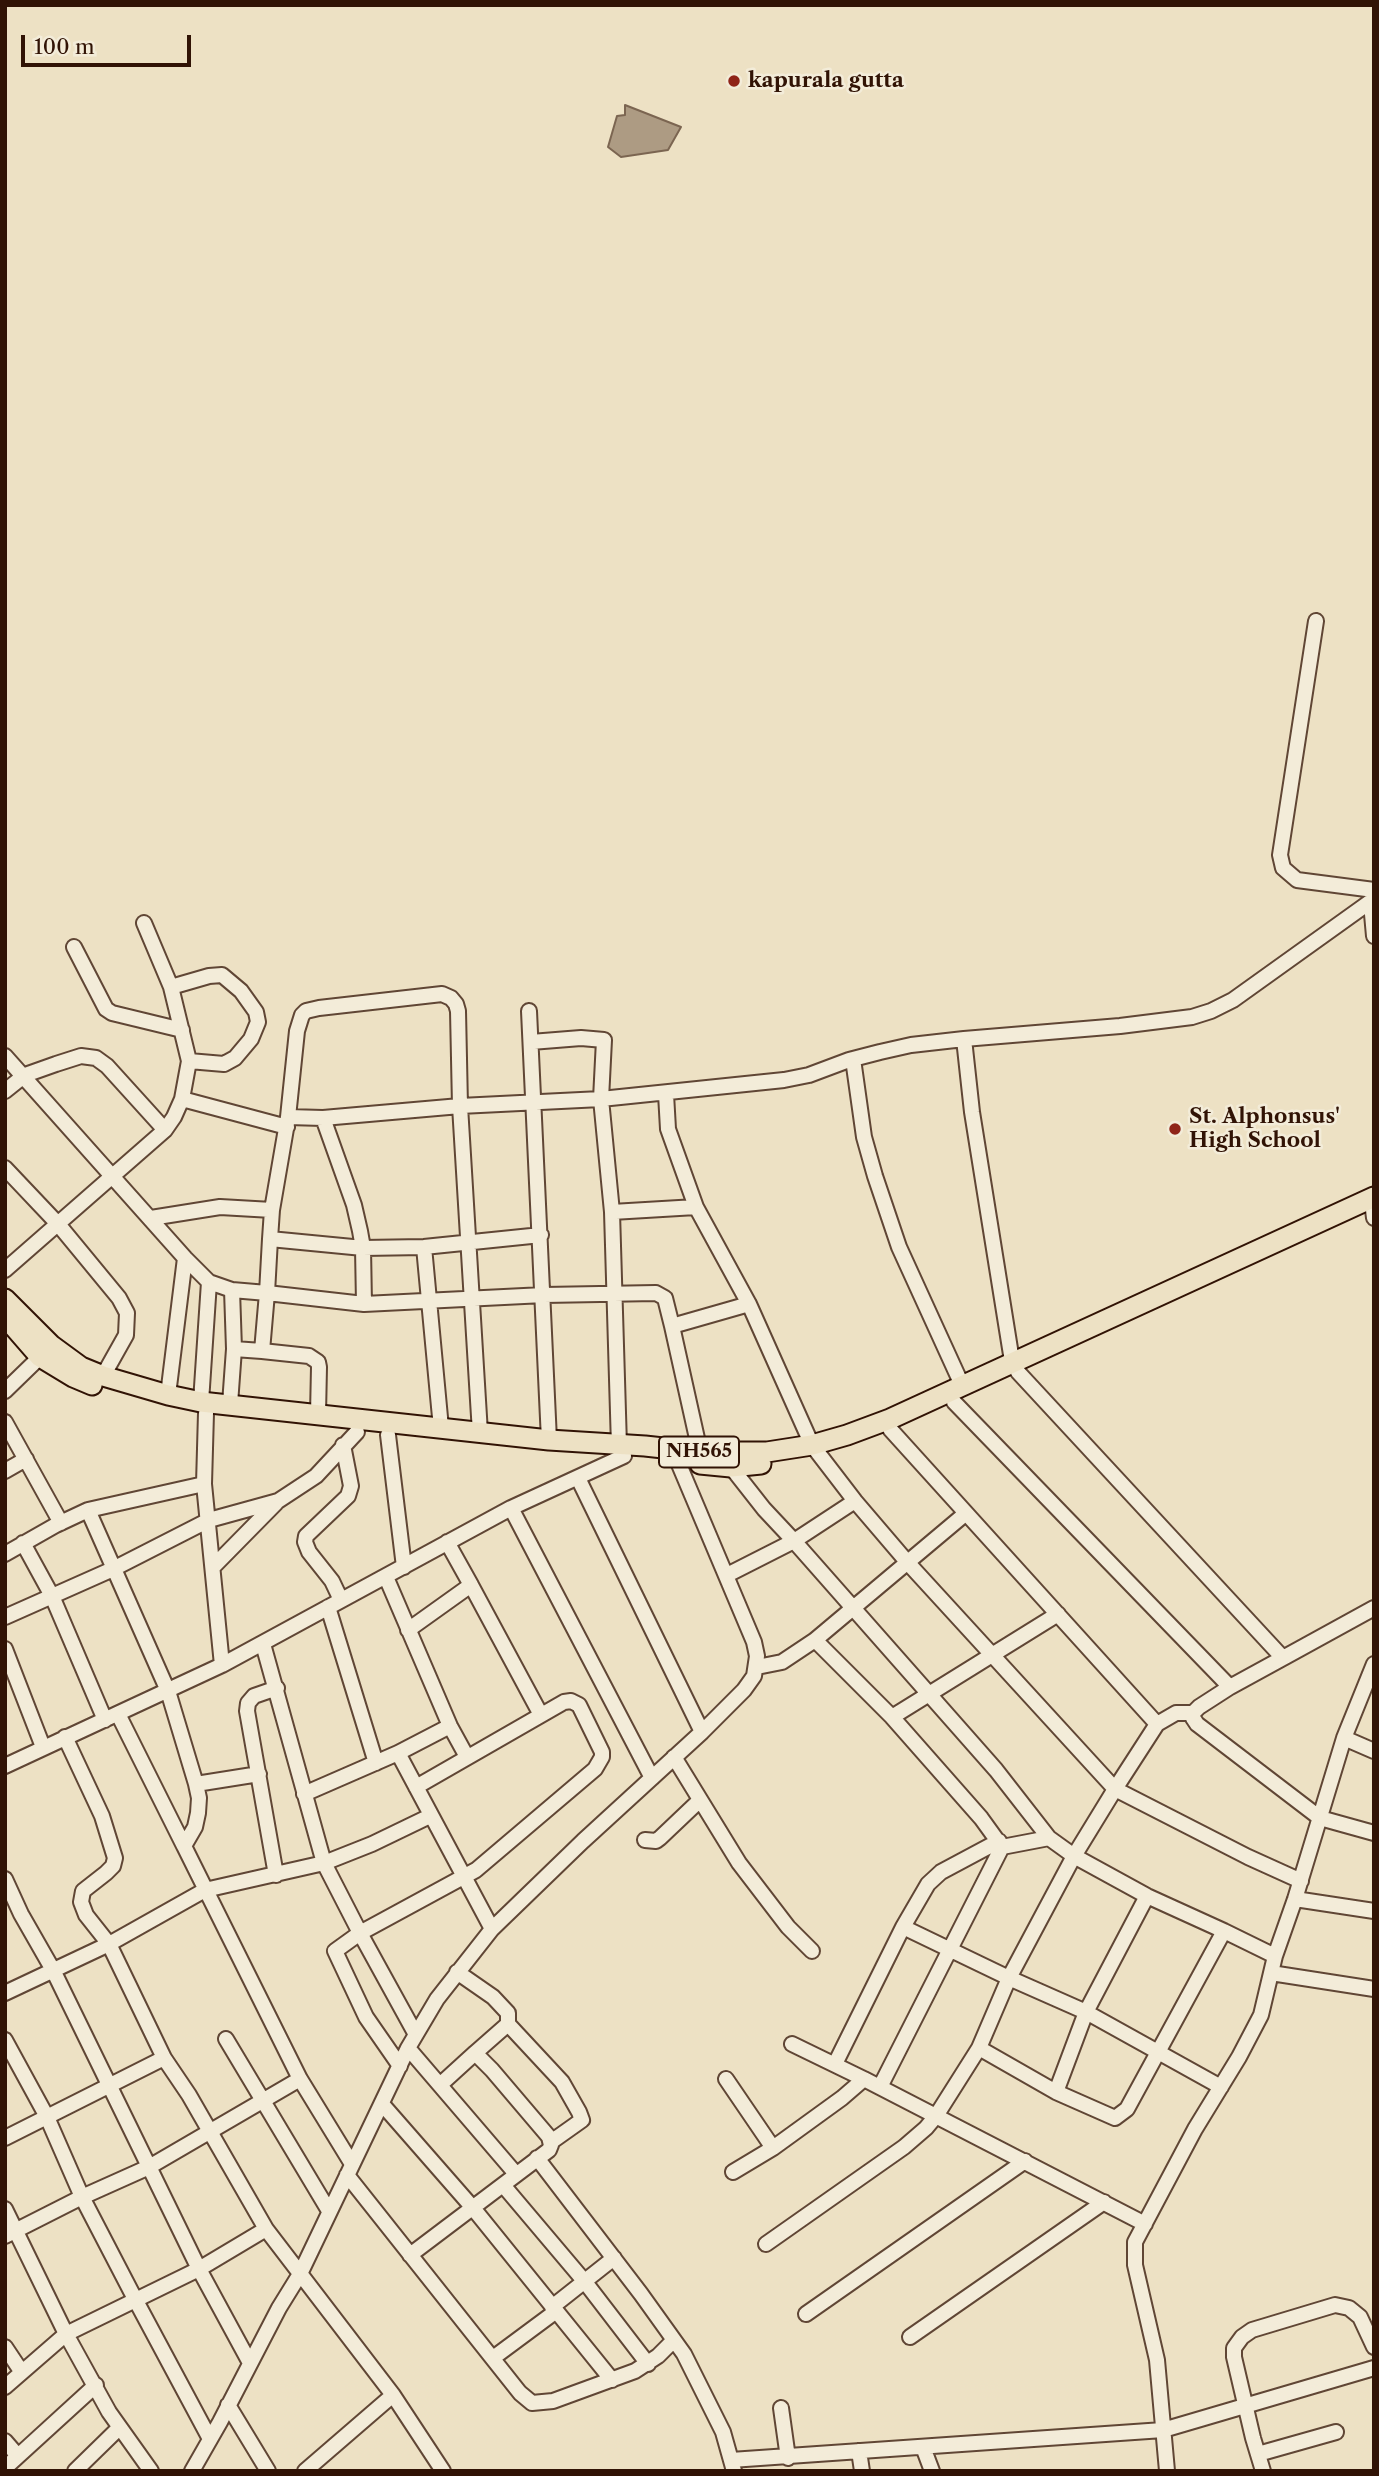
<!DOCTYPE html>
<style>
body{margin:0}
#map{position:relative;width:1379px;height:2476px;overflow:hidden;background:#ede1c4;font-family:"Libre Caslon Text",serif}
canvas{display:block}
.frame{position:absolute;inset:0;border:7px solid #311305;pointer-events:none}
.scale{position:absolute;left:21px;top:35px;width:170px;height:32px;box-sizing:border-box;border:4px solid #311305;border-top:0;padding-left:9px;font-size:21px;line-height:24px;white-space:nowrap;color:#311305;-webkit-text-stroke:5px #f3ecd9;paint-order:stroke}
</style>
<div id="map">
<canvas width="1379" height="2476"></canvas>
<div class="frame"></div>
<div class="scale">100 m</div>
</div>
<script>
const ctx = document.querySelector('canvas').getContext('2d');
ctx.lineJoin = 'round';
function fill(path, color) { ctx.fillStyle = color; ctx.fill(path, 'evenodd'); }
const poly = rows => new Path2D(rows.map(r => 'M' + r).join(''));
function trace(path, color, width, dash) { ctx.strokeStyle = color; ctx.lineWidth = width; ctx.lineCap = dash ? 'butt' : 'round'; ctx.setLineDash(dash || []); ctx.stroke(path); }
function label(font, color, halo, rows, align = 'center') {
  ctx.font = font + ' "Libre Caslon Text",serif'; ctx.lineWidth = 5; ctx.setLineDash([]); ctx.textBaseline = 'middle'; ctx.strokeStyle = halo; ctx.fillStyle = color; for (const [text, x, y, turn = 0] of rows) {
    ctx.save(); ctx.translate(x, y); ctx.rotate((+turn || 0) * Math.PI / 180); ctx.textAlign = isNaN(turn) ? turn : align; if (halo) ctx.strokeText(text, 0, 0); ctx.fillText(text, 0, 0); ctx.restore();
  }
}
const water = poly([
 [625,105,681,127,668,150,621,157,608,147,617,116,625,115,625,105]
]);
const minor = poly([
 [1316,621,1280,855,1283,868,1297,880,1374,890],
 [1374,895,1372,914,1374,936],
 [74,947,106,1009,112,1013,182,1030],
 [171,987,209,976,222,975,241,991,256,1012,258,1022,251,1039,235,1058,224,1064,189,1061],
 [529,1011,549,1440],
 [964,1039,1120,1026,1192,1017,1211,1011,1233,1000,1374,899],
 [531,1042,581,1038,604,1040,601,1099,460,1106,323,1118,354,1205,360,1231,363,1248,364,1304,544,1295,656,1293,665,1298,672,1326],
 [5,1056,185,1258,209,1282,232,1290,234,1349,230,1404],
 [853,1059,864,1137,875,1176,899,1247,962,1385],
 [5,1091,25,1075,56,1064,81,1056,96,1058,107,1066,165,1130],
 [666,1094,668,1129,696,1207],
 [182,1099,287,1127],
 [288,1117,323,1118],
 [5,1168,58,1224,119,1298,127,1313,126,1335,103,1376],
 [272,1210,288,1117,297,1031,302,1015,306,1011,319,1008,442,994,451,998,456,1004,458,1011,460,1106,480,1433],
 [1373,1210,1374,1218],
 [612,1212,696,1207,749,1304,812,1445,855,1501,908,1563,1115,1789,1157,1724,890,1429],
 [151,1218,220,1207,272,1210,270,1239],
 [424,1247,441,1428],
 [5,1270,165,1130,174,1117,182,1099,189,1061,171,987,144,923],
 [232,1290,267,1293,262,1351,309,1356,318,1362,319,1367,318,1414],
 [364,1304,267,1293,270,1239,363,1248,424,1247,541,1235],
 [234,1349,262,1351],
 [1018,1372,1283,1658,1374,1608],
 [5,1391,40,1357],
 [168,1395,185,1258],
 [201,1402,209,1282],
 [954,1402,1230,1687,1199,1707,1193,1713,1193,1718,1197,1724,1320,1818,1374,1833],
 [206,1413,204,1484,222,1665],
 [5,1422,61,1523],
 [388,1435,404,1567],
 [619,1446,612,1212,601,1099,784,1080,809,1075,849,1060,880,1052,911,1045,964,1039,972,1112,1012,1361],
 [700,1452,672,1326,749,1304],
 [5,1471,26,1459],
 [578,1478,702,1732],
 [204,1484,88,1510,168,1691,196,1784,259,1774],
 [855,1501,794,1541,996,1770,1049,1838,1074,1856,1147,1896,1224,1931],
 [511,1508,652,1778],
 [23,1543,52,1596,105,1720],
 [5,1554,56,1525,88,1510],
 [213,1567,276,1503],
 [727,1575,794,1541,764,1509,731,1467],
 [386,1577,450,1726,467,1757],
 [471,1585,541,1715],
 [341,1600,332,1581,309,1552,305,1542,306,1536,348,1496,351,1486,343,1445],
 [328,1607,376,1763],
 [5,1617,113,1569,209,1520,278,1501,316,1476,357,1432],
 [408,1630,471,1585,447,1542],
 [263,1644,324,1863,360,1933,415,2033],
 [5,1649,43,1747],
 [757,1667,782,1662,815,1640],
 [1230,1687,1283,1658],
 [118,1714,184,1846],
 [892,1717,1058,1614],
 [1157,1724,1176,1713,1193,1713],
 [65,1737,102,1816,115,1858,113,1866,106,1873,83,1891,81,1902,86,1915,109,1944,164,2058,189,2095,266,2229,393,2395,443,2471],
 [1344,1738,1374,1751],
 [398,1753,492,1929],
 [674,1757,739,1863,788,1927,812,1951],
 [5,1766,222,1665,511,1508,624,1456],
 [196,1784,199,1798,198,1813,195,1827,184,1846,300,2079,352,2164],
 [304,1794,398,1753,450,1726],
 [645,1840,656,1841,660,1838,700,1800],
 [1002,1847,1049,1838],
 [276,1875,247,1711,248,1703,254,1696,277,1688],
 [5,1879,21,1914,53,1970,199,2269,250,2363],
 [1295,1899,1374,1911],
 [903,1927,1009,1978,1086,2012,1221,2087],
 [457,1972,493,1997,508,2013,508,2024,475,2053],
 [1271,1973,1374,1989],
 [5,1993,109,1944,205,1890,324,1863,372,1844,430,1816],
 [508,2024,562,2082,579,2112,582,2120,551,2142],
 [226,2039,329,2211],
 [5,2040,47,2117,82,2197,135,2299,210,2439],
 [792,2044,864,2079,1145,2224],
 [408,2048,516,2174],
 [979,2048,1056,2092,1115,2118,1127,2109,1224,1931,1275,1956],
 [835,2064,903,1927,928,1884,941,1872,999,1841],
 [400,2066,366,2017,335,1951,360,1933,476,1870,595,1769,602,1757,602,1752,579,1705,571,1701,564,1702,416,1787],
 [726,2079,773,2148],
 [880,2087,1002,1847,981,1818,892,1717,815,1640,965,1514],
 [1056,2092,1086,2012,1147,1896],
 [382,2104,473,2208,612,2380],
 [5,2138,164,2058],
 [537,2158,641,2294,684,2354,723,2432,734,2471],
 [733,2172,773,2148,842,2098,864,2079],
 [347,2175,520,2393,532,2403,553,2401,635,2371,658,2356,674,2340],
 [503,2185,585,2282,648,2364],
 [5,2209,66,2334,109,2412,151,2471],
 [5,2236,82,2197,149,2167,300,2079],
 [766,2244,904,2147,926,2128,936,2116,979,2048,1009,1978,1074,1856,1115,1789,1248,1857,1301,1881],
 [410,2255,549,2150,551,2145,549,2137,492,2070,475,2053,441,2084],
 [552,2307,614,2258],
 [806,2314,1025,2161],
 [910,2337,1104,2202],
 [5,2347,21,2371],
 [493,2358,555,2312],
 [5,2387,66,2334,199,2269,266,2229],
 [228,2405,268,2471],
 [781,2408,788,2458],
 [5,2441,18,2456],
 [923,2447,932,2471],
 [859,2451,862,2471],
 [1258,2454,1336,2432],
 [731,2460,1163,2430,1374,2368],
 [5,2468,96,2385],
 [75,2471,119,2428],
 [192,2471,220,2422,279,2308,300,2274,408,2048,437,1999,492,1929,583,1841,702,1732,744,1690,754,1676,757,1656,754,1642,678,1462],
 [305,2471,393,2395],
 [1167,2471,1157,2360,1135,2265,1135,2242,1195,2129,1239,2057,1261,2015,1275,1956,1295,1899,1344,1738,1374,1664],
 [1263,2471,1253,2438,1234,2357,1234,2348,1242,2337,1252,2330,1335,2305,1349,2308,1360,2317,1374,2347]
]);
const highway = poly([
 [5,1299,51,1345,81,1367,103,1376,168,1395,201,1402,549,1440,645,1446,700,1452,767,1452,812,1445,847,1435,890,1419,1374,1197],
 [7,1319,40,1357,73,1377,92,1385],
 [700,1464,731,1467,761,1464]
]);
const markers = [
 [734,81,7,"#8f2418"],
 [1175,1129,7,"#8f2418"]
];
const shields = [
 [699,1452,80]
];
const shieldNames = [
 ["NH565",699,1452]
];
const poiNames = [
 ["kapurala gutta",748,81],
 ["St. Alphonsus'",1189,1117],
 ["High School",1189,1141]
];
fill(water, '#ad9b83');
trace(water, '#7b6551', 2);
trace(minor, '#604635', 18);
trace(highway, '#311305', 23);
trace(minor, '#f3ecd9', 14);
trace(highway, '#ede1c4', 19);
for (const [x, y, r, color] of markers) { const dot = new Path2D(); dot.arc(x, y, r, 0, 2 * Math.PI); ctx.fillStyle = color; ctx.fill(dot); trace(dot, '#f3ecd9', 2.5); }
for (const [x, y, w] of shields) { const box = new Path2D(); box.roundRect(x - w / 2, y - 15.5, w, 31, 5); ctx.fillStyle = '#f3ecd9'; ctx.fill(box); trace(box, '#311305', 2); }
label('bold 19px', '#311305', null, shieldNames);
label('bold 21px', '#311305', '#f3ecd9', poiNames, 'left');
</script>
